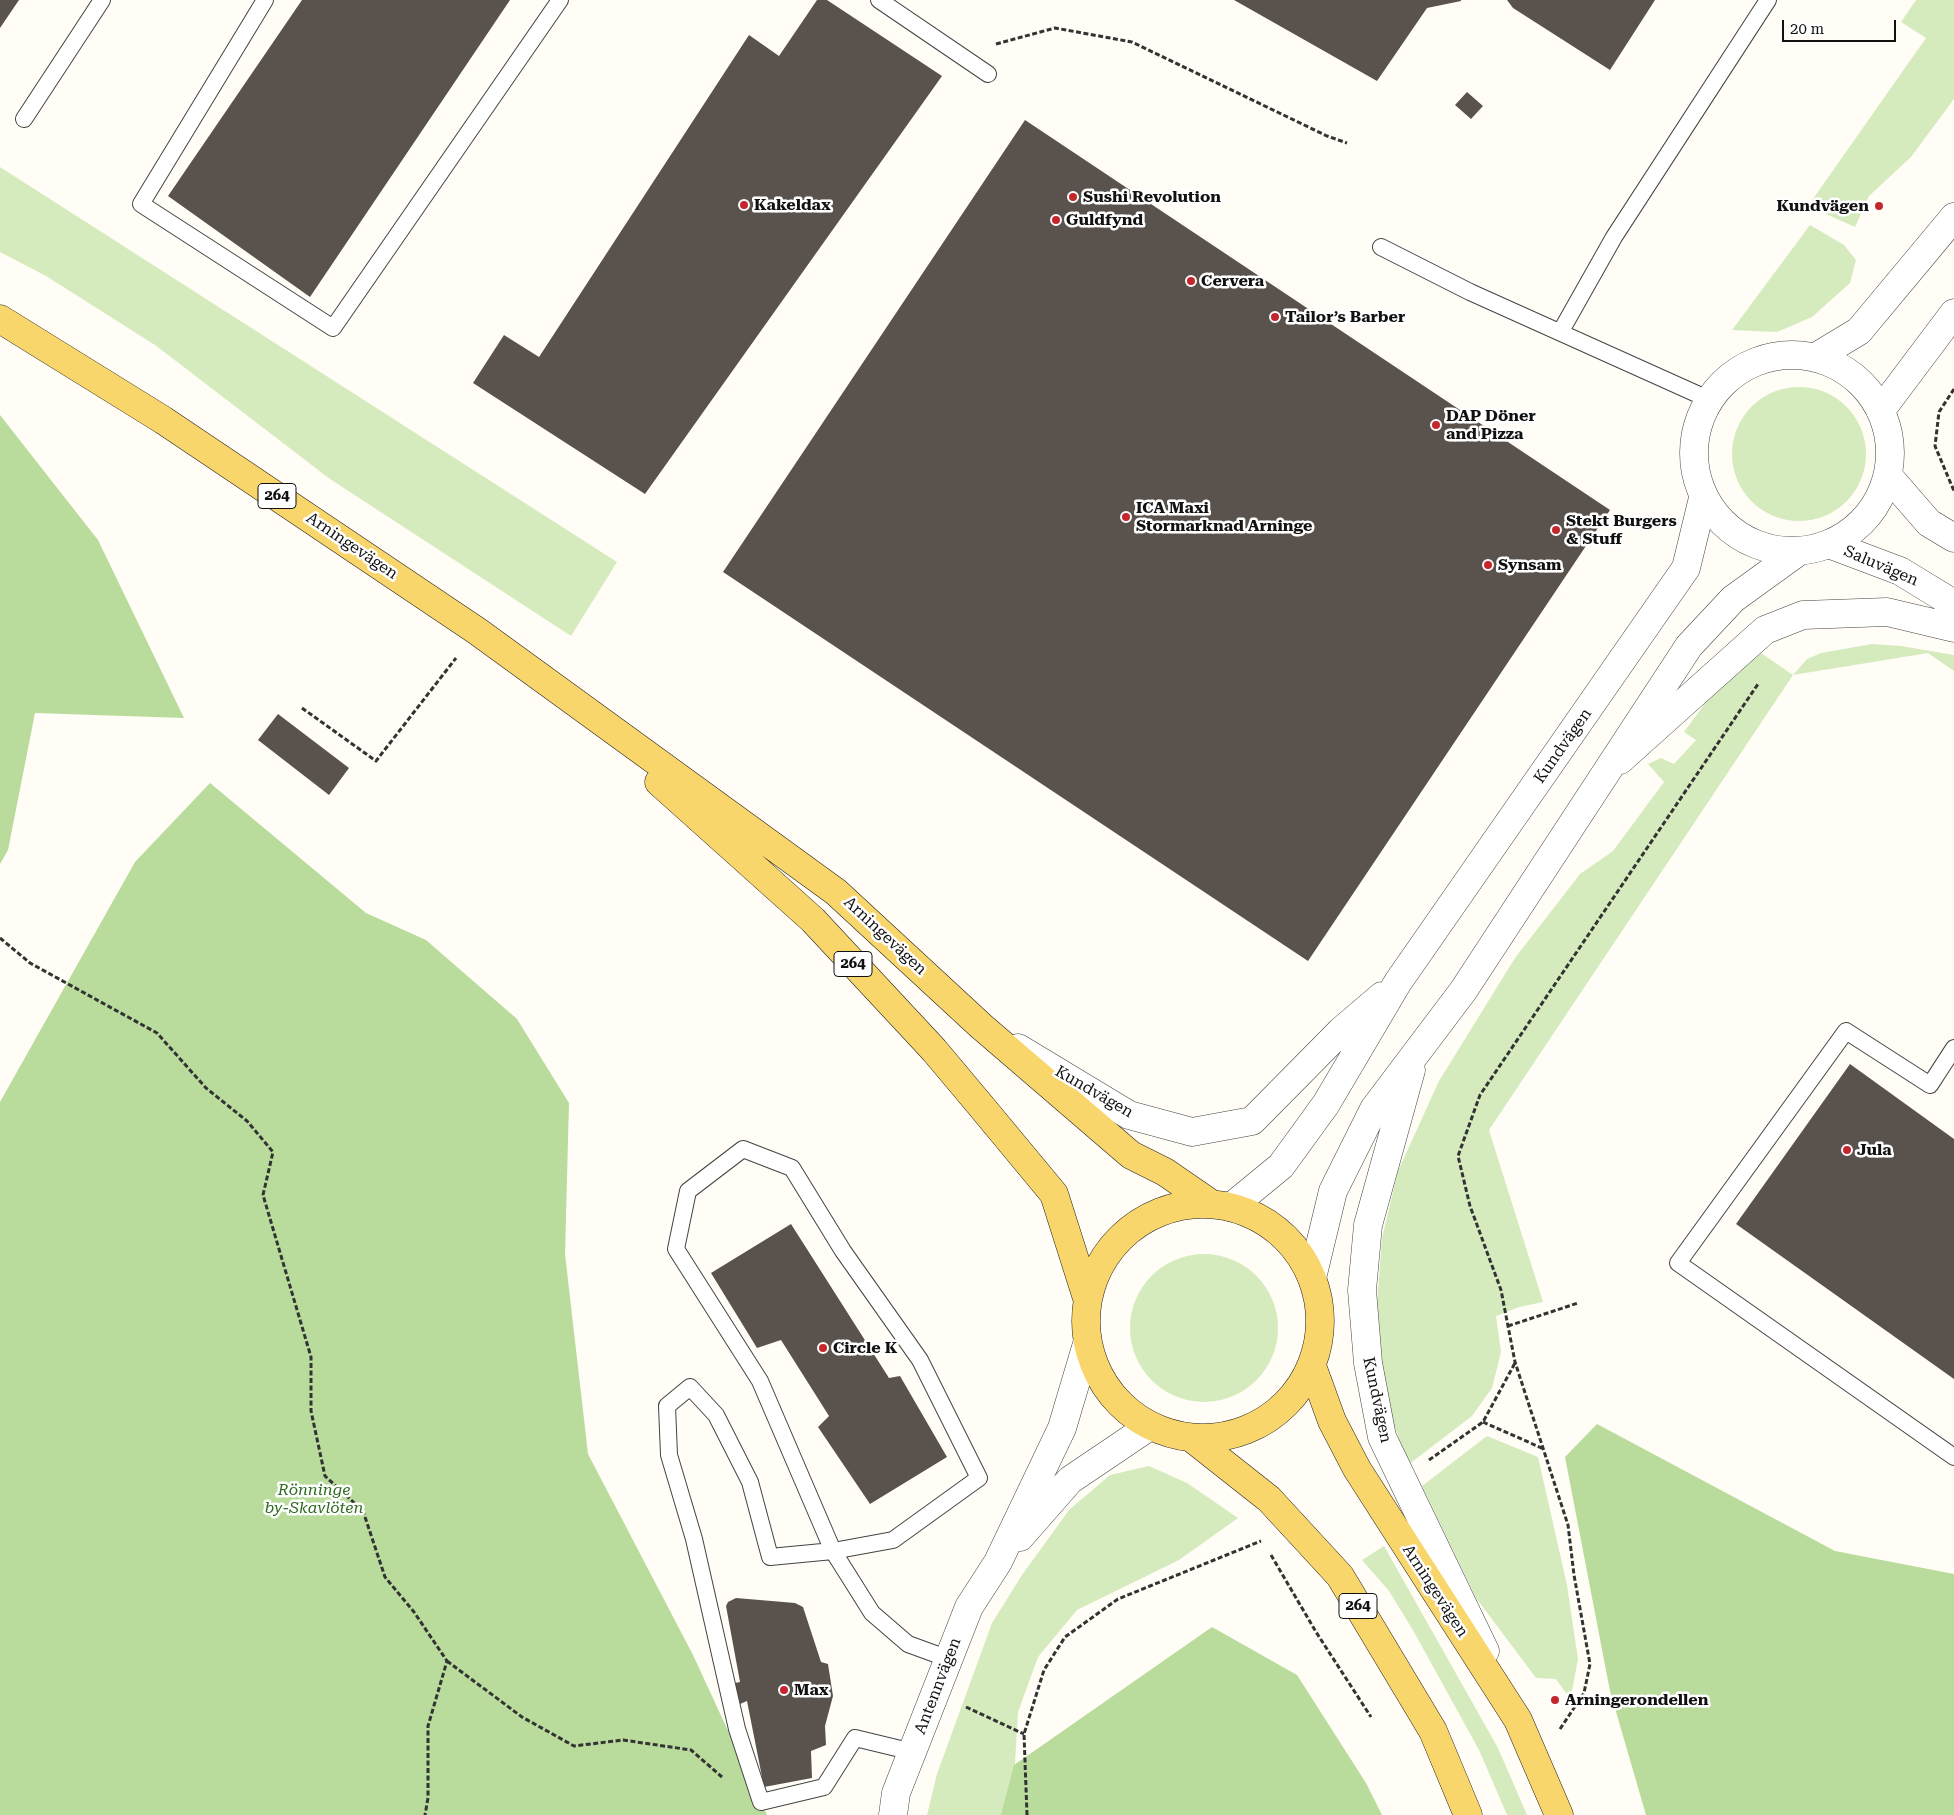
<!DOCTYPE html>
<meta charset="utf-8">
<style>
body{margin:0}
#map{position:relative;width:1954px;height:1815px;overflow:hidden;background:#fffdf5;font-family:"Roboto Serif",serif}
canvas{display:block}
.scale{position:absolute;left:1782px;top:20px;width:114px;height:22px;box-sizing:border-box;border:2px solid #111;border-top:0;padding-left:6px;font-size:15px;line-height:18px;white-space:nowrap;color:#111;-webkit-text-stroke:4px #fff;paint-order:stroke}
</style>
<div id="map">
<canvas width="1954" height="1815"></canvas>
<div class="scale">20 m</div>
</div>
<script>
const ctx = document.querySelector('canvas').getContext('2d');
ctx.lineJoin = 'round';
function fill(path, color) { ctx.fillStyle = color; ctx.fill(path, 'evenodd'); }
const poly = rows => new Path2D(rows.map(r => 'M' + r).join(''));
function trace(path, color, width, dash) { ctx.strokeStyle = color; ctx.lineWidth = width; ctx.lineCap = dash ? 'butt' : 'round'; ctx.setLineDash(dash || []); ctx.stroke(path); }
function label(font, color, halo, rows, align = 'center') {
  ctx.font = font + ' "Roboto Serif",serif'; ctx.lineWidth = 5; ctx.setLineDash([]); ctx.textBaseline = 'middle'; ctx.strokeStyle = halo; ctx.fillStyle = color; for (const [text, x, y, turn = 0] of rows) {
    ctx.save(); ctx.translate(x, y); ctx.rotate((+turn || 0) * Math.PI / 180); ctx.textAlign = isNaN(turn) ? turn : align; if (halo) ctx.strokeText(text, 0, 0); ctx.fillText(text, 0, 0); ctx.restore();
  }
}
const green = poly([
 [1916,0,1954,0,1954,99,1911,157,1869,196,1855,227,1808,206,1926,38,1901,22],
 [0,167,617,562,571,636,330,479,155,345,46,276,0,252],
 [1810,225,1844,245,1856,260,1850,283,1812,317,1777,332,1732,330],
 '1732 454a67 67 0 1 1 134 0a67 67 0 1 1-134 0Z',
 [1872,644,1901,646,1954,655,1954,671,1928,653,1793,675,1489,1130,1543,1302,1519,1307,1496,1316,1501,1352,1492,1388,1472,1416,1408,1465,1382,1389,1376,1316,1382,1238,1398,1171,1439,1081,1515,958,1580,874,1613,851,1664,782,1648,764,1661,758,1674,764,1696,740,1684,732,1726,675,1761,653,1793,675,1807,659,1821,653],
 '1130 1328a74 74 0 1 1 148 0a74 74 0 1 1-148 0Z',
 [1487,1436,1538,1457,1567,1585,1578,1659,1572,1691,1568,1696,1556,1679,1536,1678,1476,1598,1422,1486],
 [1149,1466,1187,1483,1238,1518,1179,1560,1077,1610,1038,1657,1018,1712,1012,1815,927,1815,937,1774,992,1623,1022,1575,1069,1510,1110,1475],
 [1384,1546,1498,1748,1527,1815,1507,1815,1479,1750,1414,1632,1389,1591,1362,1560]
]);
const forest = poly([
 [0,415,98,540,184,718,35,713,8,850,0,864],
 [210,783,366,913,426,940,517,1019,569,1103,565,1254,588,1454,693,1655,767,1815,0,1815,0,1102,135,862],
 [1597,1424,1835,1551,1954,1574,1954,1815,1646,1815,1610,1691,1565,1457],
 [1212,1627,1297,1675,1366,1783,1382,1815,1001,1815,1014,1765]
]);
const building = poly([
 [0,0,19,0,0,28],
 [302,0,510,0,310,297,168,196],
 [817,0,827,0,942,76,645,494,473,383,504,335,539,357,749,35,779,56],
 [1234,0,1461,0,1461,1,1427,8,1377,81],
 [1507,0,1655,0,1610,70,1513,8],
 [1467,92,1483,106,1471,119,1455,105],
 [1025,120,1610,510,1308,961,723,572],
 [278,714,349,768,329,795,258,740],
 [1850,1064,1954,1139,1954,1379,1736,1224],
 [791,1224,889,1378,900,1376,947,1457,870,1504,818,1427,829,1416,781,1340,757,1348,711,1273],
 [736,1598,795,1603,803,1607,821,1662,828,1664,833,1696,825,1726,826,1745,811,1751,812,1778,764,1787,747,1701,740,1704,735,1683,740,1682,726,1606,728,1602]
]);
const path = poly([
 [996,44,1055,28,1132,42,1327,136,1347,143],
 [1954,389,1939,412,1935,446,1954,491],
 [302,708,376,761,456,658],
 [0,938,30,963,157,1033,206,1088,247,1121,273,1152,263,1195,311,1357,311,1411,325,1476,363,1511,385,1577,414,1612,447,1661,428,1726,428,1798,425,1815],
 [1508,1326,1578,1303],
 [1483,1422,1544,1449],
 [1429,1460,1483,1422,1515,1363],
 [1271,1555,1316,1632,1371,1717],
 [447,1661,522,1717,574,1746,623,1740,691,1750,722,1777],
 [966,1707,1024,1734],
 [1560,1729,1584,1693,1590,1664,1574,1575,1568,1525,1515,1362,1501,1290,1470,1206,1458,1156,1480,1095,1758,684],
 [1027,1815,1024,1734,1044,1670,1065,1637,1118,1599,1261,1541]
]);
const service = poly([
 [265,0,141,204,333,328,560,0],
 [879,0,988,74],
 [24,119,102,0],
 [1381,247,1470,292,1708,399],
 [1561,331,1614,237,1768,0],
 [1954,1048,1930,1085,1846,1031,1678,1263,1954,1457],
 [743,1149,792,1168,843,1251,920,1360,979,1478,893,1540,833,1551,760,1381,676,1249,688,1191,743,1149],
 [913,1752,855,1738,824,1787,761,1802,737,1729,694,1539,669,1455,667,1406,690,1387,716,1415,750,1482,770,1557,833,1551,872,1613,908,1644,949,1659]
]);
const minor = poly([
 [1889,477,1929,523,1954,538],
 [1831,545,1900,571,1954,604],
 [1620,760,1765,630,1803,615,1887,612,1954,628],
 [1020,1537,1070,1480,1150,1426],
 [893,1815,896,1793,969,1607,998,1562,1062,1428,1087,1344]
]);
const tertiary = poly([
 '1694 453a98 98 0 1 1 196 0a98 98 0 1 1-196 0Z',
 [1816,357,1859,331,1954,217],
 [1881,410,1954,313],
 [1018,1048,1129,1115,1192,1132,1252,1121,1341,1031,1382,996],
 [1411,1070,1368,1225,1362,1290,1368,1363,1382,1437,1485,1651],
 [1231,1207,1281,1166,1326,1104,1398,982,1686,568,1703,498],
 [1312,1278,1333,1191,1374,1109,1463,991,1689,646,1733,599,1798,552]
]);
const primary = poly([
 [0,319,163,420,477,631,836,892,981,1026,1131,1155,1165,1172,1210,1203],
 [659,782,813,920,934,1050,981,1106,1054,1194,1087,1298],
 '1086 1321a117 117 0 1 1 234 0a117 117 0 1 1-234 0Z',
 [1312,1366,1332,1421,1357,1469,1518,1720,1559,1815],
 [1193,1439,1269,1499,1340,1576,1433,1731,1468,1815]
]);
const markers = [
 [1073,197,5,"#c4262e"],
 [744,205,5,"#c4262e"],
 [1879,206,5,"#c4262e"],
 [1056,220,5,"#c4262e"],
 [1191,281,5,"#c4262e"],
 [1275,317,5,"#c4262e"],
 [1436,425,5,"#c4262e"],
 [1126,517,5,"#c4262e"],
 [1556,530,5,"#c4262e"],
 [1488,565,5,"#c4262e"],
 [1847,1150,5,"#c4262e"],
 [823,1348,5,"#c4262e"],
 [784,1690,5,"#c4262e"],
 [1555,1700,5,"#c4262e"]
];
const shields = [
 [277,496,38],
 [853,964,38],
 [1358,1606,38]
];
const shieldNames = [
 ["264",277,496],
 ["264",853,964],
 ["264",1358,1606]
];
const poiNames = [
 ["Sushi Revolution",1083,197],
 ["Kakeldax",754,205],
 ["Kundvägen",1869,206,"right"],
 ["Guldfynd",1066,220],
 ["Cervera",1201,281],
 ["Tailor’s Barber",1285,317],
 ["DAP Döner",1446,416],
 ["and Pizza",1446,434],
 ["ICA Maxi",1136,508],
 ["Stormarknad Arninge",1136,526],
 ["Stekt Burgers",1566,521],
 ["& Stuff",1566,539],
 ["Synsam",1498,565],
 ["Jula",1857,1150],
 ["Circle K",833,1348],
 ["Max",794,1690],
 ["Arningerondellen",1565,1700]
];
const streetNames = [
 ["Arningevägen",352,546,34],
 ["Saluvägen",1881,566,23],
 ["Kundvägen",1563,746,-55],
 ["Arningevägen",885,936,43],
 ["Kundvägen",1094,1092,30],
 ["Kundvägen",1377,1400,78],
 ["Arningevägen",1435,1591,57],
 ["Antennvägen",938,1686,-69]
];
const parkNames = [
 ["Rönninge",314,1490],
 ["by-Skavlöten",314,1508]
];
fill(green, '#d5ebbd');
fill(forest, '#b9dc9c');
fill(building, '#5a524d');
trace(service, '#444', 18);
trace(minor, '#444', 29);
trace(tertiary, '#444', 29);
trace(primary, '#222', 29);
trace(path, '#333', 3, [5, 2.5]);
trace(service, '#fff', 16);
trace(minor, '#fff', 28);
trace(tertiary, '#fff', 28);
trace(primary, '#f9d66b', 28);
for (const [x, y, r, color] of markers) { const dot = new Path2D(); dot.arc(x, y, r, 0, 2 * Math.PI); ctx.fillStyle = color; ctx.fill(dot); trace(dot, '#fff', 2); }
for (const [x, y, w] of shields) { const box = new Path2D(); box.roundRect(x - w / 2, y - 12.5, w, 25, 4); ctx.fillStyle = '#fff'; ctx.fill(box); trace(box, '#111', 1); }
label('bold 15px', '#111', null, shieldNames);
label('bold 16px', '#111', '#fff', poiNames, 'left');
label('16px', '#111', '#fff', streetNames);
label('italic 16px', '#2f6b1f', '#fff', parkNames);
</script>
